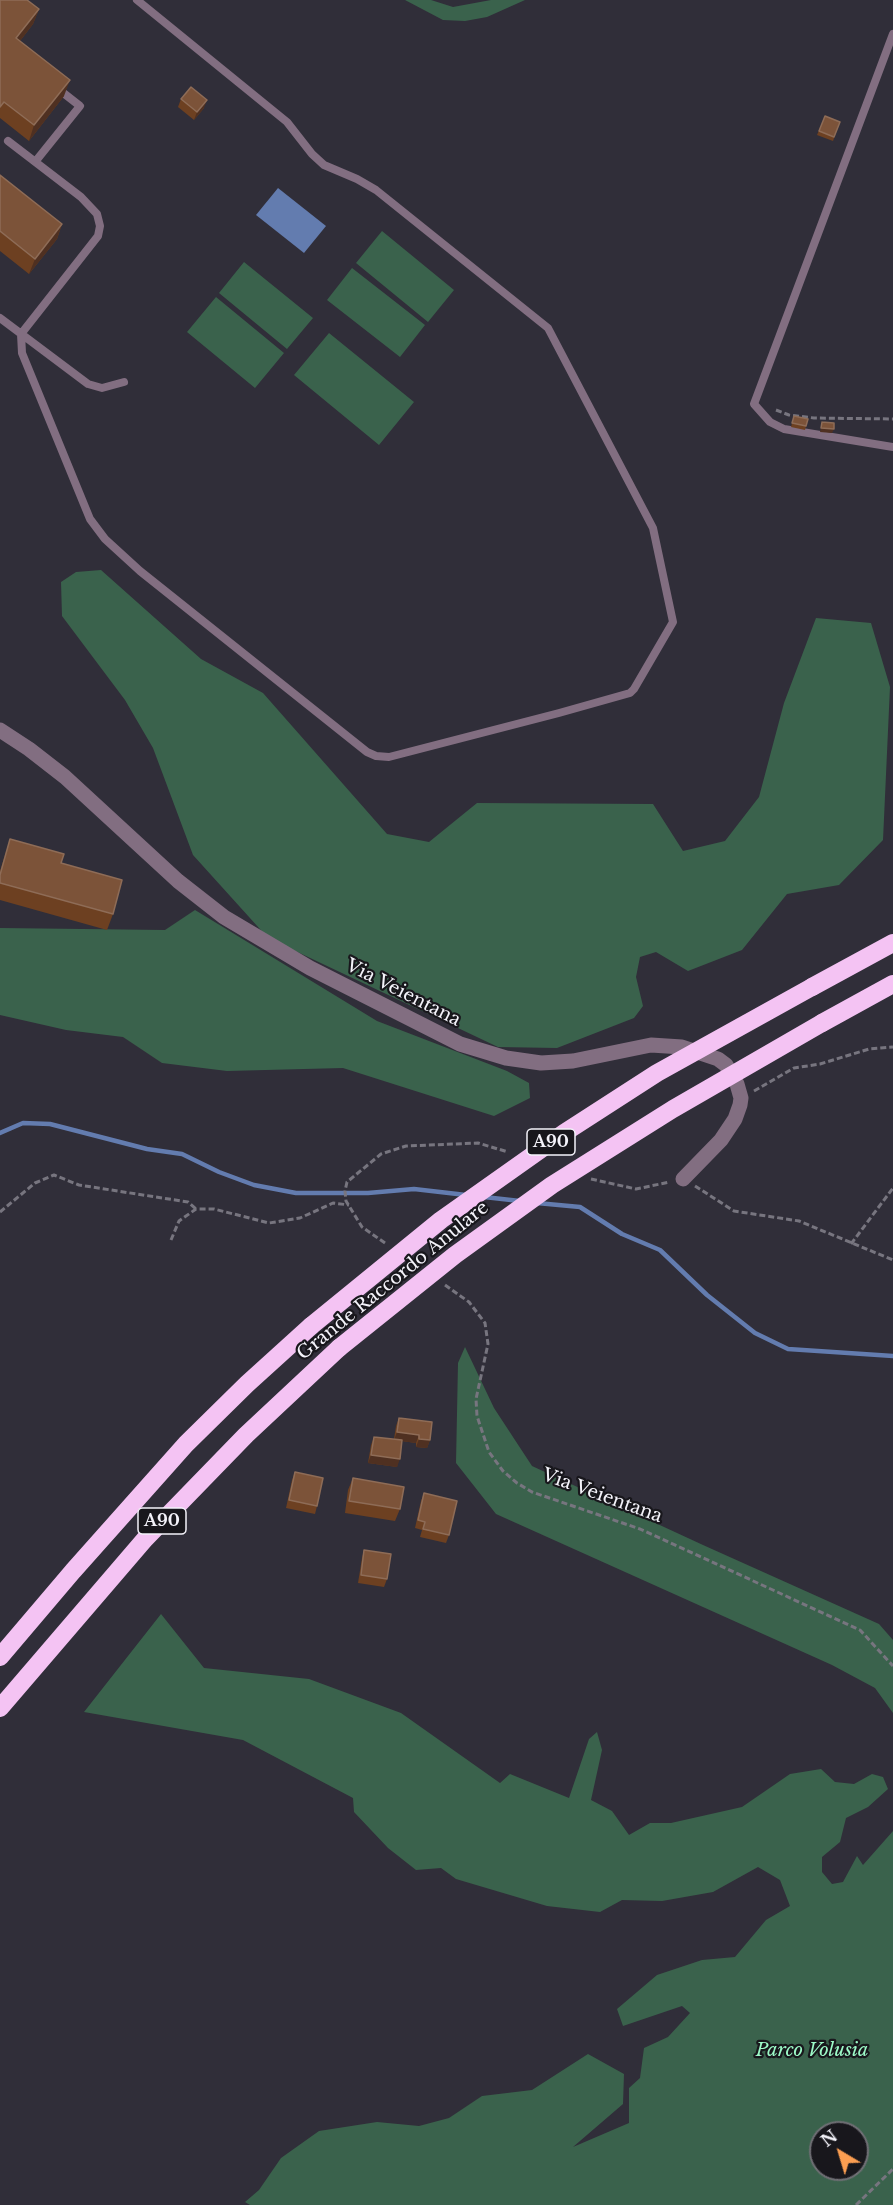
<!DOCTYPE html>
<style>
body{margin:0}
#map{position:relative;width:893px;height:2205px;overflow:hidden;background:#302e39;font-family:"Libre Baskerville",serif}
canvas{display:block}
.north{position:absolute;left:809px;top:2121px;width:60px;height:60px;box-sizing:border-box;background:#18171c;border:2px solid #706f75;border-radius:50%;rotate:322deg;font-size:16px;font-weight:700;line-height:24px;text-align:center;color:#f4f3fa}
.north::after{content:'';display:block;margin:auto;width:21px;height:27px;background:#fb9e51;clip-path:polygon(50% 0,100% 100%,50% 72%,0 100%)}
</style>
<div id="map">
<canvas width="893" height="2205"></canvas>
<div class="north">N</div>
</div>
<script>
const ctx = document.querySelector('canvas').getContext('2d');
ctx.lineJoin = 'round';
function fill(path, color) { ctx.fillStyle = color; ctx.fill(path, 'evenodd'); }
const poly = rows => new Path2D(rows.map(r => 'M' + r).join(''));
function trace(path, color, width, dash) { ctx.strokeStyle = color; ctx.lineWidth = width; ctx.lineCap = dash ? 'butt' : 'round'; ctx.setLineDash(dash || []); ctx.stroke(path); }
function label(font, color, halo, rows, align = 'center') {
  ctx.font = font + ' "Libre Baskerville",serif'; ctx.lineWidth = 4.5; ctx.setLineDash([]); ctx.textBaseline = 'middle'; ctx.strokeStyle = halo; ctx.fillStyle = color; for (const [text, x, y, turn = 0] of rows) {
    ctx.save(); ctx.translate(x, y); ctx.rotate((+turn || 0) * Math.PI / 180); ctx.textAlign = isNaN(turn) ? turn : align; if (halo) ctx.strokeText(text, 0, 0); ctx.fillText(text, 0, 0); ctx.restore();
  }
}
const green = poly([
 [405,0,431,0,453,7,491,0,525,0,487,17,465,21,443,20],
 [382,231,454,290,428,322,356,263],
 [244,262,313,318,287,349,219,293],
 [352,268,425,325,400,357,327,300],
 [216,297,284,353,255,388,187,332],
 [329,333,414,402,379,445,294,375],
 [101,570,201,659,263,693,387,834,429,842,477,803,653,804,683,851,725,841,759,797,784,703,816,618,871,623,890,687,883,840,839,885,787,894,742,950,688,971,656,952,640,957,636,977,643,1006,634,1018,557,1048,498,1047,268,938,193,855,153,748,125,700,62,616,61,582,76,572],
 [195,910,377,1021,507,1071,529,1083,530,1098,494,1116,343,1068,227,1071,162,1063,123,1037,66,1030,0,1015,0,928,165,930],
 [465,1347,494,1408,532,1466,703,1545,879,1624,893,1640,893,1713,875,1688,832,1665,496,1514,456,1463,458,1363],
 [161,1614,204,1668,309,1679,401,1713,500,1783,510,1774,569,1798,589,1739,597,1732,602,1750,591,1800,612,1811,629,1835,650,1823,671,1823,742,1807,790,1774,821,1769,835,1782,854,1784,872,1774,883,1777,888,1789,868,1807,846,1818,840,1842,822,1857,822,1872,832,1884,843,1882,857,1856,863,1865,893,1831,893,2205,250,2205,245,2202,259,2190,281,2158,319,2131,377,2122,419,2126,449,2118,482,2096,532,2090,588,2054,624,2074,623,2104,573,2147,629,2123,629,2088,640,2078,644,2048,668,2037,690,2013,682,2006,623,2026,617,2009,657,1975,702,1960,735,1957,766,1920,790,1906,780,1880,758,1867,713,1892,662,1901,622,1900,600,1912,547,1906,456,1879,441,1868,416,1870,388,1848,354,1812,353,1798,243,1740,84,1712],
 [821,2133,857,2133,857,2169,821,2169]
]);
const water = poly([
 [278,188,326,226,304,253,256,215]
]);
const stream = poly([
 [0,1133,23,1123,50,1124,147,1149,182,1154,219,1172,254,1185,296,1193,368,1193,414,1189,466,1195],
 [484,1197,520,1201],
 [537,1203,580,1207,622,1234,660,1250,707,1295,755,1333,788,1349,893,1356]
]);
const path = poly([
 [776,410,789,415,814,418,893,419],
 [754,1091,794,1068,820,1064,869,1049,893,1047],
 [591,1179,636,1189,670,1182],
 [695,1186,734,1211,799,1221,893,1260],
 [0,1212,35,1183,54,1175,79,1185,188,1202,196,1209],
 [171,1240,179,1221,196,1209,214,1209,269,1223,300,1218,333,1203,349,1205],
 [385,1243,362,1227,346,1201,345,1191,347,1182,381,1154,406,1146,478,1143,508,1152],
 [851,1244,893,1188],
 [445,1285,469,1302,485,1323,488,1344,476,1399,477,1416,489,1452,503,1471,517,1483,532,1492,640,1529,860,1630,893,1666],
 [856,2205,893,2169]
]);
const service = poly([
 [893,34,754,404,770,422,784,429,893,447],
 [8,141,81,197,97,214,100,226,98,236,21,334,22,353,90,519,105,539,140,571,367,752,376,756,389,757,559,713,630,693,634,689,673,622,653,528,548,328,376,190,357,179,324,165,312,154,287,122,137,0],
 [35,162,80,106,57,88],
 [0,318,88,384,102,388,124,382]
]);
const minor = poly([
 [0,730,29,749,65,777,178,881,224,917,310,968,460,1044,506,1058,541,1063,573,1061,651,1045,682,1047,718,1059,726,1065,737,1084,741,1098,740,1105,735,1119,721,1140,683,1179]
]);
const motorway = poly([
 [812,987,893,943],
 [822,1023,893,984],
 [0,1657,73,1571,186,1444,247,1384,311,1326],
 [0,1708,145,1539,246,1435,339,1348]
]);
const motorwayBridge = poly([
 [311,1326,441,1220,564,1133,657,1073,812,987],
 [339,1348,455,1255,552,1185,673,1109,822,1023]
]);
const wall = poly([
 [0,0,39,9,33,24,20,41,64,96,29,141,0,118],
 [181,99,204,108,194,120,178,107],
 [825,116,840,122,833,141,817,135],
 [0,175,62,224,57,239,29,274,0,251],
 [794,416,806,426,805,430,791,427],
 [10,839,113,914,107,930,0,900,0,871],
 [399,1418,430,1440,427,1448,416,1447,416,1443,402,1441,397,1467,368,1463,371,1445,374,1437,394,1439,396,1426],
 [295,1472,317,1506,315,1514,286,1508,292,1480],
 [353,1478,400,1509,395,1521,345,1513,348,1490],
 [424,1493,449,1535,446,1543,420,1537,422,1530,415,1528,421,1501],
 [364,1550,387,1579,384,1587,358,1583,362,1558]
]);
const shadedWall = poly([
 [39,9,33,24,10,54,16,38],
 [70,80,64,96,29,141,34,125],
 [207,100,204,108,194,120,197,112],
 [62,224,57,239,29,274,35,259],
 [821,428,834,429,832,433,820,432],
 [397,1432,419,1435,416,1443,394,1440],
 [419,1439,430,1440,427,1448,416,1447],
 [371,1455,400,1459,397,1467,368,1463]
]);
const building = poly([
 [0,0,27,0,39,9,16,38,70,80,34,125,4,102,0,107,0,0],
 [191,87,207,100,197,112,181,99,191,87],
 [825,116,840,122,834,137,819,131,825,116],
 [0,175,62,224,35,259,0,231,0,175],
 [794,416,808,419,806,426,792,423,794,416],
 [822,422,834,423,834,429,821,428,822,422],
 [10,839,64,854,61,863,122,880,113,914,0,883,0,875,10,839],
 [399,1418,432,1422,430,1440,419,1439,419,1435,397,1432,399,1418],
 [374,1437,402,1440,400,1459,371,1455,374,1437],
 [295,1472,323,1478,317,1506,289,1500,295,1472],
 [353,1478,404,1487,400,1509,349,1501,353,1478],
 [424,1493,457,1501,449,1535,423,1529,425,1522,418,1520,424,1493],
 [364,1550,391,1554,387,1579,361,1575,364,1550]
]);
const shields = [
 [551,1142,48],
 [162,1521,48]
];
const shieldNames = [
 ["A90",551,1142],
 ["A90",162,1521]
];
const streetNames = [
 ["Via Veientana",403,993,27],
 ["Grande Raccordo Anulare",393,1281,-39],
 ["Via Veientana",602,1496,20]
];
const parkNames = [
 ["Parco Volusia",812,2051]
];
fill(green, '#3a624c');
fill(water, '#637caf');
trace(stream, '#637caf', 4.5);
trace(path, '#77757f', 3, [6, 3]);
trace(service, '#826e81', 8);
trace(minor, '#826e81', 15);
trace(motorway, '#f4c3f3', 18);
trace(motorwayBridge, '#f4c3f3', 18);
fill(wall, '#6d4021');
fill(shadedWall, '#4f3021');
fill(building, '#7c5339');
trace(building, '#8e6c57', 1.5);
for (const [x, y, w] of shields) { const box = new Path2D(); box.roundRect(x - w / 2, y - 13, w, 26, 4.5); ctx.fillStyle = '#18171c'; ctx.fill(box); trace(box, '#f4f3fa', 1.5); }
label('bold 16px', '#f4f3fa', null, shieldNames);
label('18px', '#f4f3fa', '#18171c', streetNames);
label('italic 18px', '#9dfac8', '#18171c', parkNames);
</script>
